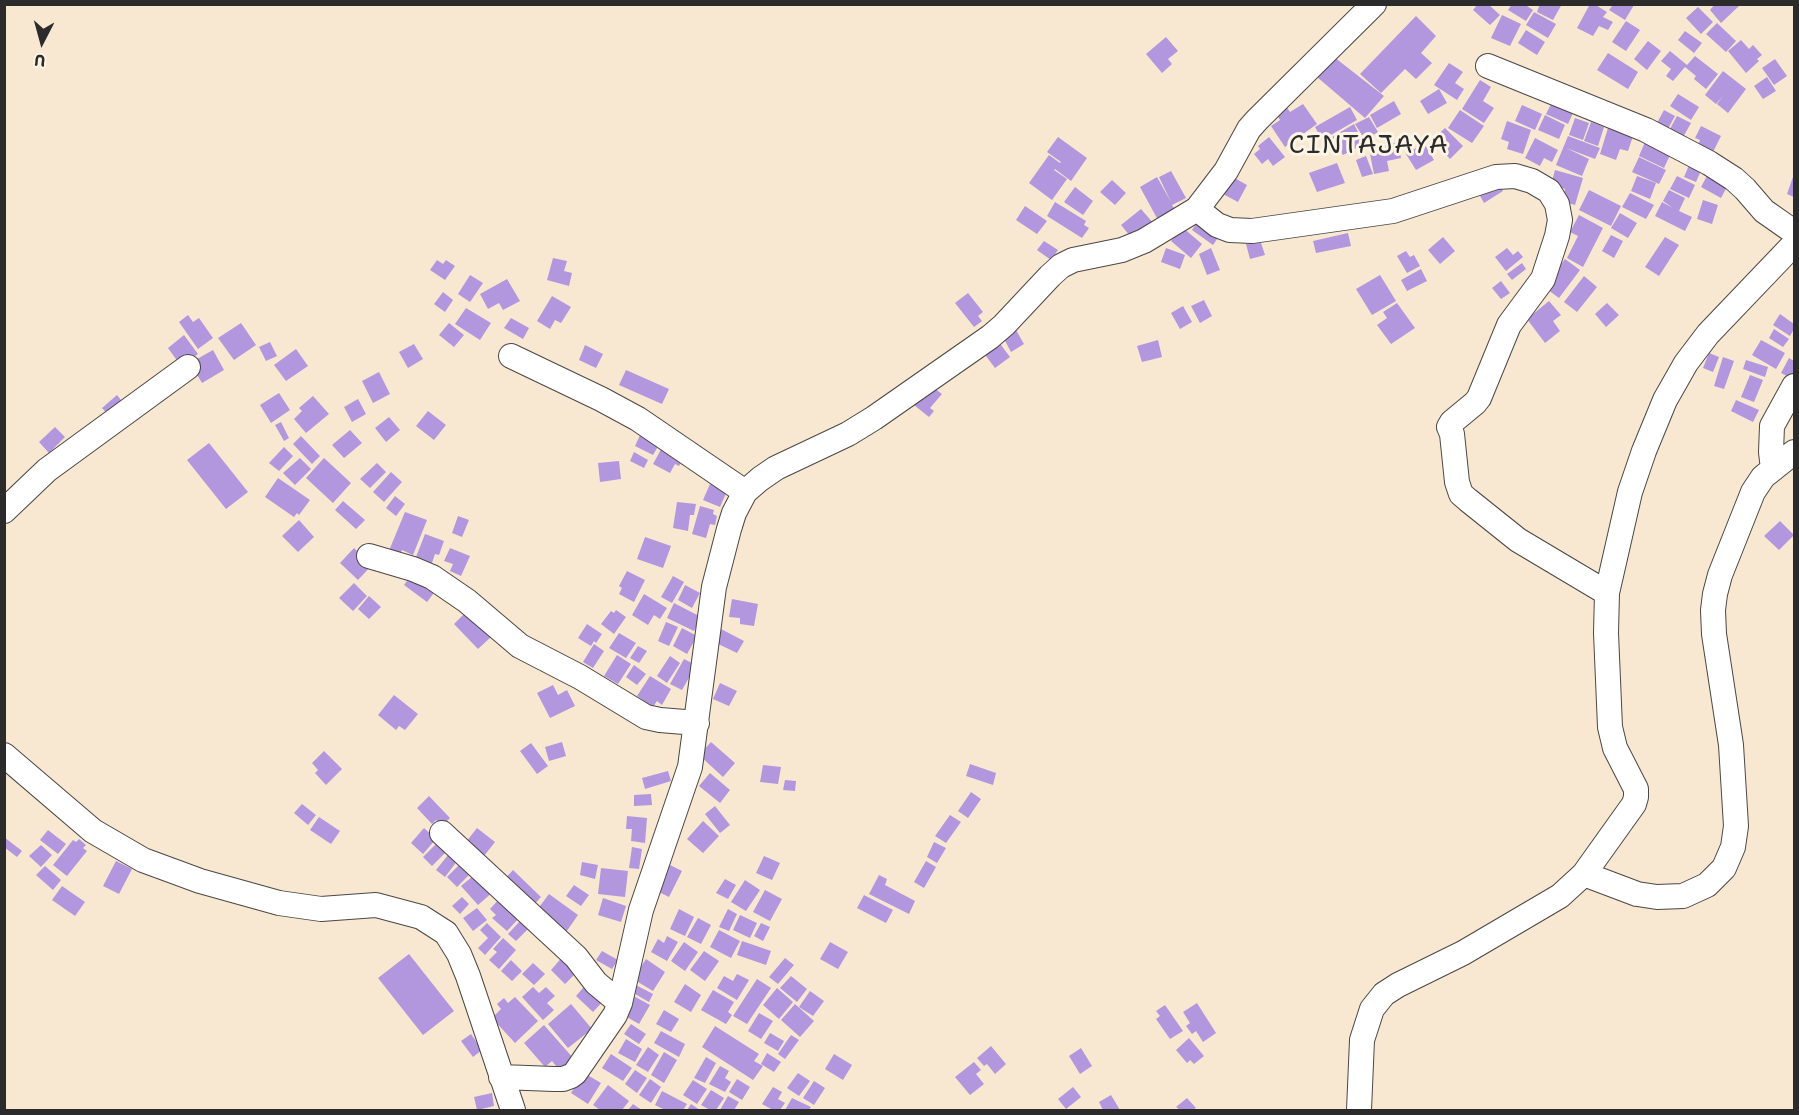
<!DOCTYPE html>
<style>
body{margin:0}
#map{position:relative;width:1799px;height:1115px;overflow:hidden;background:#f8e8d1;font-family:"Shantell Sans",sans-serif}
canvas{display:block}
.frame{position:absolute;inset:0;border:6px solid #2b2b2b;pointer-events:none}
.north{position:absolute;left:12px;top:12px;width:60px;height:60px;-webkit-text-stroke:4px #fcf5e5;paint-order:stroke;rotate:186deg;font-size:16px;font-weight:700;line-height:24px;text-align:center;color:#2b2b2b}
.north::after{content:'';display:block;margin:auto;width:21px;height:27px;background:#2b2b2b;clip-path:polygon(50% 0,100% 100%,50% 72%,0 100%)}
</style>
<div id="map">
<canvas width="1799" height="1115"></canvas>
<div class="frame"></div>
<div class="north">U</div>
</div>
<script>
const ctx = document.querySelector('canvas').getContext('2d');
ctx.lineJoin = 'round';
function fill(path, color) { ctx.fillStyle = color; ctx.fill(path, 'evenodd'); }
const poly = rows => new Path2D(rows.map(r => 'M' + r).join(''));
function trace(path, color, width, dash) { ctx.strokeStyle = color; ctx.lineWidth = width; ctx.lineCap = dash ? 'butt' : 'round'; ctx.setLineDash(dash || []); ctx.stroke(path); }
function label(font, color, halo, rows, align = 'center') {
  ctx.font = font + ' "Shantell Sans",sans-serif'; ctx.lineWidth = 6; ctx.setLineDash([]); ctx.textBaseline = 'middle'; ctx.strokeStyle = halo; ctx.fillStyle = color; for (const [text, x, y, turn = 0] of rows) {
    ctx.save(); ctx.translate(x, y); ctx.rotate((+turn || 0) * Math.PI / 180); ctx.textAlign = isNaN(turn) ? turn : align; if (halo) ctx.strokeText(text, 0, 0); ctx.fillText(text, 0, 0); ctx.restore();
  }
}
const building = poly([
 [1478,4,1488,4,1500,15,1490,25,1473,10],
 [1512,4,1524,4,1533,10,1526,21,1508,10],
 [1540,4,1562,4,1553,20,1537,12],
 [1590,4,1594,4,1607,12,1603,17,1613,22,1608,30,1599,26,1593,36,1577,28],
 [1715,4,1737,4,1739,6,1721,23,1710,10],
 [1613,5,1634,5,1625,20,1609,10],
 [1698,7,1713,22,1701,34,1686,18],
 [1534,12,1556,24,1548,38,1526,25],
 [1502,15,1521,24,1510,46,1491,38],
 [1416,16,1436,36,1421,53,1432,63,1416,79,1405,69,1381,93,1360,74],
 [1626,21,1640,30,1626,51,1612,42],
 [1717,23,1736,41,1726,52,1706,34],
 [1526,30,1545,42,1537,55,1518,43],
 [1685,31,1702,43,1694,53,1678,40],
 [1166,37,1178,51,1168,59,1172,64,1162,73,1146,54],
 [1741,40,1749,49,1753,45,1762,55,1757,59,1759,61,1746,73,1728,51],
 [1648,41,1661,51,1647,70,1634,59],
 [1670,51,1687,65,1695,56,1718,74,1706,89,1694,79,1696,76,1685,67,1673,81,1666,76,1671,69,1661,61],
 [1608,53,1638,72,1628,89,1597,70],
 [1334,57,1384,96,1365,118,1317,77],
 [1775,59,1787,76,1774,85,1762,68],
 [1449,63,1463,72,1455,83,1464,89,1457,100,1434,85],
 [1723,71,1746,89,1728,113,1717,104,1723,96,1716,104,1705,95],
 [1767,77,1776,91,1763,99,1754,86],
 [1480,80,1491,87,1483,101,1494,108,1484,123,1462,109],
 [1439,89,1447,103,1428,114,1420,101],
 [1678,94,1699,107,1691,120,1670,106],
 [1394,101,1401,114,1377,128,1370,115],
 [1303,104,1317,124,1285,147,1271,126,1280,120,1276,113,1286,106,1290,112],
 [1551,104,1573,113,1568,124,1546,114],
 [1522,105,1542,114,1535,130,1515,121],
 [1350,107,1357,120,1322,140,1315,127],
 [1460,110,1484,126,1472,143,1448,128],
 [1664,110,1675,116,1663,138,1652,132],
 [1545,115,1565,125,1559,139,1538,130],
 [1677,116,1691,123,1678,146,1665,138],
 [1369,117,1378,132,1365,140,1355,124],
 [1575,118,1589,123,1583,140,1569,135],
 [1507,121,1531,130,1523,154,1507,149,1509,142,1501,139],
 [1591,122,1604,127,1598,146,1584,141],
 [1354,124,1364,144,1343,155,1332,137],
 [1701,126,1721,136,1710,158,1696,150,1700,140,1695,138],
 [1445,128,1463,146,1450,159,1432,140],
 [1608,128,1633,136,1628,151,1620,149,1616,160,1600,154],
 [1568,136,1600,148,1595,159,1566,148,1589,159,1582,176,1556,165],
 [1058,137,1087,158,1071,181,1055,169,1054,170,1067,179,1052,200,1029,183,1049,155,1060,163,1061,162,1047,152],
 [1269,137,1285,157,1273,166,1268,159,1262,164,1254,154,1260,149,1258,146],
 [1535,138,1558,150,1552,162,1544,158,1540,166,1525,158],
 [1398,142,1401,158,1387,161,1389,171,1374,174,1369,149],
 [1645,142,1671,153,1664,168,1639,156],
 [1424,143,1434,160,1416,170,1406,154],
 [1366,156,1373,174,1362,177,1356,160],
 [1639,157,1666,170,1659,184,1632,172],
 [1337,163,1345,183,1317,192,1309,173],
 [1690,163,1702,168,1696,182,1684,177],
 [1555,170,1583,178,1575,205,1562,201,1565,189,1551,185],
 [1171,171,1186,198,1172,205,1176,211,1158,220,1140,187,1157,177,1171,202,1159,177],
 [1709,172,1729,183,1721,198,1701,187],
 [1794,174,1794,197,1787,194],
 [1231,176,1247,185,1238,202,1221,193],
 [1637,176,1656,183,1650,199,1631,191],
 [1677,176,1695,185,1689,198,1670,189],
 [1112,180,1126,193,1115,205,1100,192],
 [1498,183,1503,191,1484,203,1475,187],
 [1075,187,1093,201,1083,215,1064,202],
 [1589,190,1621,206,1611,226,1579,210],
 [1669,190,1685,198,1679,211,1692,217,1685,231,1655,216,1662,202,1673,208,1663,201],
 [1630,193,1654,205,1646,219,1622,207],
 [1703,200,1718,205,1712,224,1697,219],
 [1055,202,1086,221,1084,225,1089,228,1082,238,1047,216],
 [1025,206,1047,221,1037,234,1016,220],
 [1141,209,1154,224,1143,233,1140,229,1130,236,1121,225],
 [1620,213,1637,223,1628,238,1611,228],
 [1579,215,1603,228,1583,267,1567,258,1578,236,1570,232],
 [1200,218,1222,232,1213,245,1192,230],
 [1182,227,1202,244,1191,258,1171,241],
 [1348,233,1351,246,1316,253,1313,241],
 [1611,235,1623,241,1614,258,1602,251],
 [1443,237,1455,251,1440,264,1428,250],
 [1665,237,1679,245,1659,276,1645,267],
 [1260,240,1265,255,1250,259,1246,244],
 [1044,241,1058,250,1051,260,1037,250],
 [1166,248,1185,255,1180,269,1161,262],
 [1211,248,1220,270,1207,275,1199,254],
 [1507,248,1513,255,1518,251,1523,257,1506,271,1495,257],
 [1406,251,1410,257,1414,255,1420,266,1407,273,1397,256],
 [553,258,567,261,564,271,572,273,569,286,547,280],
 [1565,259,1580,270,1559,298,1544,287],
 [437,260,443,264,446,260,455,266,445,280,430,270],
 [1522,263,1526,269,1512,280,1507,274],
 [1421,269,1427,281,1407,291,1401,280],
 [470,275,483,283,470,302,458,294],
 [1380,275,1396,301,1372,315,1356,289],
 [1584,276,1597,287,1577,312,1564,302],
 [507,279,520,301,503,310,499,303,488,309,480,294],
 [1501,281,1510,293,1501,299,1492,288],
 [443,292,453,300,445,312,434,304],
 [968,293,983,312,978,316,982,321,974,327,955,303],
 [552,296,571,307,561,323,555,320,550,329,537,321],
 [1204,300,1212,316,1200,323,1191,306],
 [1549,301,1561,315,1553,321,1560,331,1545,343,1527,319],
 [1397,303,1415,328,1391,344,1377,325,1387,318,1383,312],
 [1607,303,1619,315,1606,327,1595,314],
 [1183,306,1192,322,1180,329,1171,313],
 [466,308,491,323,480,340,455,324],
 [1780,314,1794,324,1794,329,1790,336,1773,325],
 [188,315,193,322,199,318,213,338,198,349,179,322],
 [511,318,529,328,523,339,504,328],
 [241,323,256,345,234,360,218,338],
 [449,323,464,335,454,347,439,335],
 [1774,329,1789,339,1783,347,1769,338],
 [1016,330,1024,344,1011,352,1003,337],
 [184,335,198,354,181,366,168,348],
 [1158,340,1162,357,1142,362,1137,346],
 [1761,340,1785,353,1776,369,1752,355],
 [998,341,1010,357,995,368,983,352],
 [270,342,277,356,266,361,259,347],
 [414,344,423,359,408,368,399,352],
 [585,345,603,354,596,368,579,360],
 [296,349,308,366,286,381,274,365],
 [213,350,224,370,202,383,190,363],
 [1709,353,1719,357,1713,372,1703,368],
 [1723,357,1734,361,1724,389,1714,386],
 [1789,358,1794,361,1793,379,1781,373],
 [1746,360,1768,367,1765,377,1743,369],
 [626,370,669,389,662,404,619,385],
 [379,372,390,394,373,403,362,381],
 [1750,375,1763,380,1754,402,1741,397],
 [930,385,942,394,930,408,934,411,929,417,914,405],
 [279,393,290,410,271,423,260,405],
 [117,395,125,405,110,417,102,408],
 [313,396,329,414,306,433,294,419,302,411,299,408],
 [358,399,366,414,352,422,344,407],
 [1736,400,1759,410,1753,422,1731,411],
 [428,411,446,425,434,440,416,426],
 [389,417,400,430,386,442,375,428],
 [281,422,289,438,284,441,275,425],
 [55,427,65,437,49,453,39,442],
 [350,430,362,443,344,458,332,445],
 [641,433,660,443,653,455,635,446],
 [301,436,320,456,312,464,293,444],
 [209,443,248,492,226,509,187,460],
 [664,444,685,456,679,466,675,464,670,473,653,464],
 [284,447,293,456,279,471,269,463],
 [634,452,648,460,644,468,630,461],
 [300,458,311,469,295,485,283,473],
 [324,458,351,483,333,503,306,478],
 [619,461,621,479,600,482,598,463],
 [377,463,386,472,370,488,360,479],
 [391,472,402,482,384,502,373,492],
 [278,478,310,500,299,515,297,513,294,517,265,497],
 [710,484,727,491,720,507,703,500],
 [395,496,405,504,396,516,386,508],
 [343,501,365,520,356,529,335,510],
 [677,502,696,504,694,515,690,515,688,531,673,528],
 [700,506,714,510,713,514,717,516,715,525,710,524,706,538,692,534],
 [405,512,427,520,413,555,402,550,399,557,388,553],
 [458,516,469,520,462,537,452,533],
 [299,520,314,537,298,552,282,536],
 [1780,521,1794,535,1779,550,1764,536],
 [425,534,444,541,439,555,435,554,432,563,416,557],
 [645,537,671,546,663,568,637,559],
 [354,548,372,565,358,580,340,563],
 [450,548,470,556,461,576,450,571,453,564,444,561],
 [627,571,645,580,634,602,619,594,622,588,619,586],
 [413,573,436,590,427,602,404,585],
 [673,576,684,582,672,603,661,597],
 [354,583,367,596,353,611,339,598],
 [685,585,700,593,692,608,678,600],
 [644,594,667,608,660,619,654,615,648,625,632,615],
 [369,596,381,607,369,619,358,609],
 [732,599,758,604,754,626,740,624,740,618,729,617],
 [674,603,701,617,694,631,667,618],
 [616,610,626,617,614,634,601,624,611,611,614,613],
 [467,611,492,636,478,649,454,624],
 [666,622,678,627,669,646,658,641],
 [587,624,602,634,596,643,594,641,591,646,578,638],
 [682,628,697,636,687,654,673,646],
 [719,628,744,641,737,653,712,641],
 [619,633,636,643,626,658,609,648],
 [594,644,604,651,593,668,583,662],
 [638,646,647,651,639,663,630,658],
 [617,655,631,664,618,684,604,676],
 [670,656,680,663,667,683,657,676],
 [684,659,696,665,682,690,670,684],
 [634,665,646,674,637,685,626,677],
 [650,676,671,689,662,705,657,701,653,707,637,696],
 [720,683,737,691,729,706,713,699],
 [553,685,558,695,567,690,575,706,550,718,537,693],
 [394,695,418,714,405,730,399,726,396,730,378,715],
 [562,742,566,756,549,761,545,747],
 [711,742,735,763,723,777,699,755],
 [531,743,548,766,537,774,520,751],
 [324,751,342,769,326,785,315,773,318,770,312,763],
 [970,764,996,773,993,785,966,776],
 [763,765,781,767,778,784,760,782],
 [668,771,671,781,645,789,642,778],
 [710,773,730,790,720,803,699,786],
 [785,780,796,781,795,791,783,790],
 [971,792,981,799,968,818,958,811],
 [651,794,652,805,634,806,634,795],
 [429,796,450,818,442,826,436,820,432,824,417,808],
 [302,804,316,815,308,825,294,813],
 [715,806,730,825,720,833,705,814],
 [950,815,961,822,946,843,935,836],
 [627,816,647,818,645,843,631,841,632,829,626,829],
 [319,817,340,831,331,844,310,830],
 [703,821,719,836,703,853,687,839],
 [424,828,436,839,423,854,411,843],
 [477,828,495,842,484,856,462,847],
 [48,830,66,844,58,854,40,840],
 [4,837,22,851,17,857,4,847],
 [79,839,86,845,83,848,87,851,67,876,53,865,73,840,76,842],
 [441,839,450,848,432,866,423,857],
 [934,842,946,848,937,863,927,857],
 [41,845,52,855,41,867,29,856],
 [632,847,642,849,639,869,629,868],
 [452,850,461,856,445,877,436,870],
 [764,856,780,863,772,880,756,873],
 [464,860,474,870,457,887,447,877],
 [116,861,132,869,119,894,103,886],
 [926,861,936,867,924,888,914,882],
 [582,862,598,865,595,879,580,875],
 [666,863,682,871,669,897,653,889],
 [45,866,61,880,53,890,36,875],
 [601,868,628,871,625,897,598,894],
 [513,870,541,897,531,908,502,882],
 [478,872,494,891,478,905,461,886],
 [879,875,887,879,885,885,915,901,909,914,869,894],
 [725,879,736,885,728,899,716,893],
 [745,880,760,890,746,911,731,902],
 [574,885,589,895,581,906,566,896],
 [62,886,85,902,75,916,52,900],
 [765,890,782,899,770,921,753,912],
 [549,894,578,915,564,935,534,914],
 [864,895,893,910,886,923,857,908],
 [462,897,469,904,460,914,452,906],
 [500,898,521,916,507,931,492,918,496,915,490,909],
 [603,898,626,906,621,922,598,915],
 [477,908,487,920,473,931,463,918],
 [679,909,694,917,685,936,670,929],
 [728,909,737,914,729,931,719,927],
 [740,915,757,923,750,938,733,930],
 [698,918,711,925,701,944,687,937],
 [521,920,529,928,516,941,508,934],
 [487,923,501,937,485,955,478,948,488,938,480,930],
 [761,923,770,927,763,941,754,936],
 [719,930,740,941,731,958,710,947],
 [667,936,678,942,667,961,651,952,658,939,664,943],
 [503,938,516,950,499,969,489,960,497,952,493,949],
 [742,941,771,951,766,965,737,955],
 [684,942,698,952,685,971,671,961],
 [830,942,848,952,838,969,820,959],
 [602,951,618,960,612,969,596,960],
 [704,951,719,961,705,981,690,970],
 [409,954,454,1011,423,1035,378,978],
 [565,954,580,969,565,984,551,970],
 [785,958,794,965,778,984,769,977],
 [646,959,665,972,653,991,633,979],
 [511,960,522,971,512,981,501,971],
 [533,963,545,974,534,985,522,974],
 [737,974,749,980,737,1000,717,988,724,976,733,981],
 [791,976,807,989,797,1002,780,988],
 [757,979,771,988,747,1024,733,1016],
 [588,982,606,998,593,1012,576,996],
 [632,983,653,994,649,1002,628,990],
 [685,984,701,995,691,1012,674,1002],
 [533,987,539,993,546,987,555,996,547,1003,554,1010,543,1020,522,997],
 [777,988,793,1002,779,1019,763,1005],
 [713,990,734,1002,728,1012,732,1015,726,1024,701,1010],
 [810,991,824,1001,813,1016,799,1007],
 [630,994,650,1005,639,1024,620,1013],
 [515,997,538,1021,515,1043,492,1018,501,1009,497,1004,504,998,508,1003],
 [1197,1003,1216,1033,1203,1042,1196,1031,1192,1034,1186,1026,1190,1023,1183,1012],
 [571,1004,592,1029,568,1048,548,1024],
 [795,1004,814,1021,800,1037,781,1020],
 [1165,1005,1183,1031,1170,1039,1156,1019,1160,1016,1156,1011],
 [664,1010,679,1019,671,1032,656,1024],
 [759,1013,773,1021,761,1039,748,1031],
 [631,1024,646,1034,639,1044,624,1034],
 [544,1025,574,1059,560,1071,552,1061,545,1067,524,1043],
 [715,1026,759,1054,754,1061,763,1066,753,1080,702,1047],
 [661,1031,685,1044,679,1057,654,1043],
 [770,1033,784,1041,778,1051,764,1043],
 [471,1034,482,1050,473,1057,461,1041],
 [791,1035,799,1040,785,1059,778,1054],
 [1189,1038,1204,1056,1194,1064,1190,1060,1187,1063,1176,1050],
 [626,1039,642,1049,635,1062,618,1053],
 [991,1046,1006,1064,995,1074,987,1064,984,1066,977,1058],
 [648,1047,659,1055,648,1072,636,1065],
 [1081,1048,1092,1066,1080,1074,1069,1056],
 [664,1052,677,1060,664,1083,651,1075],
 [767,1053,781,1062,774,1072,761,1064],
 [611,1054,632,1068,623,1081,602,1068],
 [834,1054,852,1065,843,1080,825,1069],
 [706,1057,716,1063,705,1083,694,1078],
 [974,1062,981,1070,976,1074,984,1084,970,1095,955,1077],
 [720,1066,729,1071,725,1078,731,1082,725,1092,709,1084],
 [635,1070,647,1078,637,1093,625,1084],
 [584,1073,601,1083,588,1104,571,1093],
 [798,1073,810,1081,799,1096,787,1088],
 [650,1079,661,1087,651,1103,639,1095],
 [737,1079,750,1087,742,1100,729,1092],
 [693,1080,707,1089,697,1104,683,1095],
 [814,1081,825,1088,814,1105,803,1098],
 [608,1085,629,1101,622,1110,600,1110,593,1105],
 [773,1087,782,1092,778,1099,785,1103,780,1110,773,1110,762,1104],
 [1073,1087,1081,1097,1066,1109,1058,1099],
 [711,1090,724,1098,716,1110,710,1110,701,1105],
 [662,1091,687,1104,683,1110,665,1110,655,1105],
 [492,1093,494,1106,477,1110,474,1097],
 [1111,1095,1120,1110,1103,1110,1099,1102],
 [728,1096,739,1102,734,1110,720,1110],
 [792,1098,811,1107,809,1110,785,1110],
 [1187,1098,1196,1108,1192,1110,1180,1110,1176,1107],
 [633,1104,642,1110,628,1110],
 [691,1104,700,1110,687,1110]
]);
const minor = poly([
 [1488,66,1646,130,1709,163,1734,179,1745,189,1764,211,1794,232],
 [1197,209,1217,225,1230,230,1252,231,1393,211,1496,177,1515,176,1532,181,1549,191,1557,204,1560,220,1557,236,1543,279,1509,325,1479,398,1475,403,1452,422,1449,427,1452,434,1457,482,1461,494,1468,500,1518,540,1607,593],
 [511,356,601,399,638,419,745,492],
 [1773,469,1771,452,1772,426,1794,386],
 [4,511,47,470,188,367],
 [369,556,413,569,432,577,467,601,520,646,580,677,646,717,660,720,697,723],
 [4,755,93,831,143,860,200,881,279,903,321,909,376,905,421,917,446,933,459,954,468,976,513,1110],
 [442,833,576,957,596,983,620,1003],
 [1584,874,1637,894,1657,897,1683,896,1707,885,1724,868,1733,847,1736,826,1731,745,1714,634,1713,610,1715,594,1720,575,1753,492,1763,477,1794,452],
 [501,1077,554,1079,563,1079,571,1076,575,1073,615,1015,620,1003,641,910,690,767,714,587,729,529,734,513,745,492,760,479,776,468,848,434,874,418,990,337,1004,325,1050,276,1061,266,1073,260,1122,250,1144,241,1197,209,1226,171,1249,129,1257,120,1374,4],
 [1359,1110,1362,1040,1372,1009,1384,994,1398,985,1463,953,1560,896,1584,874,1634,804,1636,797,1636,789,1615,748,1610,727,1606,633,1607,593,1630,492,1644,451,1665,400,1686,363,1708,334,1794,244]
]);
const quarterNames = [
 ["CINTAJAYA",1369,146]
];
fill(building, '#b296de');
trace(minor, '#4a4744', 26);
trace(minor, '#fff', 24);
ctx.letterSpacing = '1.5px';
label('26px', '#2b2b2b', '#fcf5e5', quarterNames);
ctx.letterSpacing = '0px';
</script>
